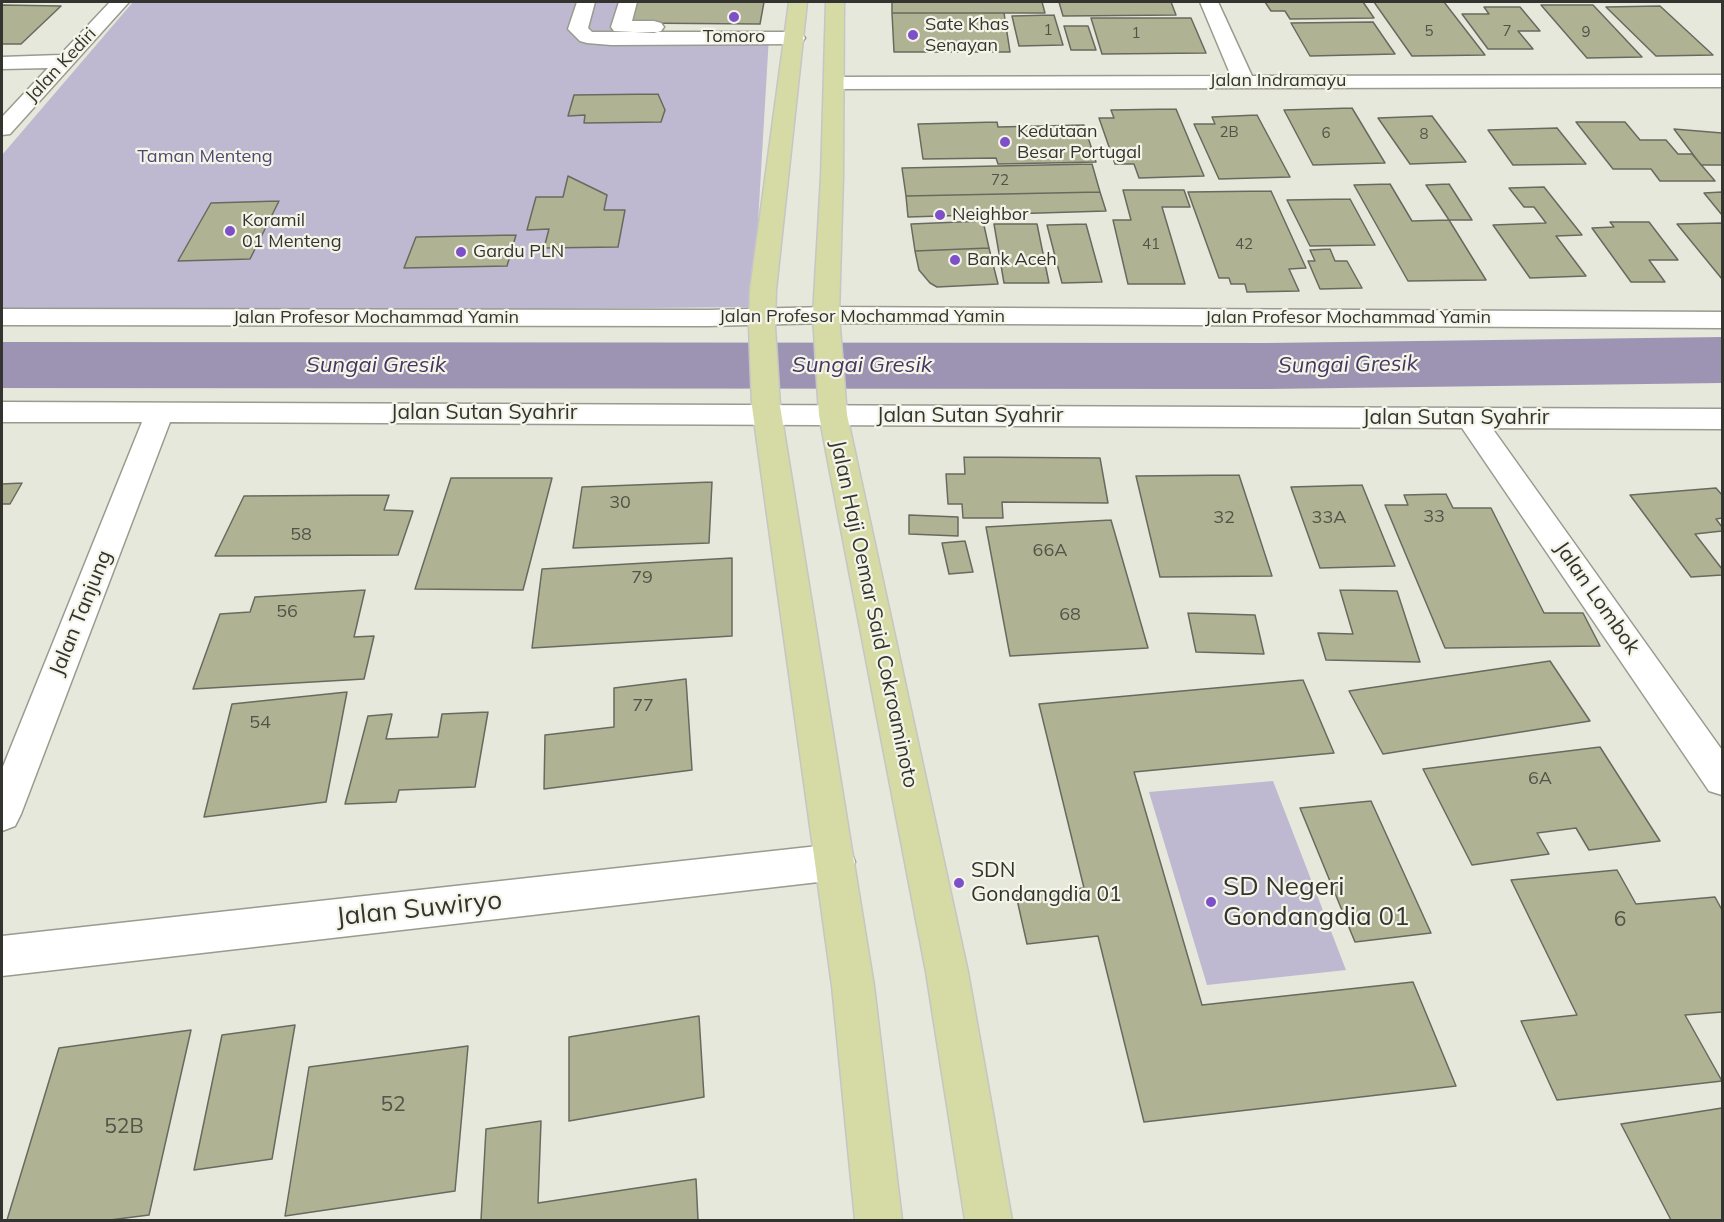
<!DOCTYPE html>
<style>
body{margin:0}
#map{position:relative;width:1724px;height:1222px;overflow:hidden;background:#e6e8db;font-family:Mulish,sans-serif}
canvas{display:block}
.frame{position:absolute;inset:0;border:3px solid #33342f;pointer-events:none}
</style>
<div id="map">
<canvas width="1724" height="1222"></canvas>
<div class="frame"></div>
</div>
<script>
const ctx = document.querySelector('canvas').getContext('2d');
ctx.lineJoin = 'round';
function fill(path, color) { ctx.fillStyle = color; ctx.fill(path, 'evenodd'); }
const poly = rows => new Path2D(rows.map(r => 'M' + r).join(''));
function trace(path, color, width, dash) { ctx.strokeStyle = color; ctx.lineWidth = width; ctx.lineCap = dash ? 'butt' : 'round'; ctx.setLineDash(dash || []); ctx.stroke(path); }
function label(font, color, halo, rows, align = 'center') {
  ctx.font = font + ' Mulish,sans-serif'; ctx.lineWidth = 4.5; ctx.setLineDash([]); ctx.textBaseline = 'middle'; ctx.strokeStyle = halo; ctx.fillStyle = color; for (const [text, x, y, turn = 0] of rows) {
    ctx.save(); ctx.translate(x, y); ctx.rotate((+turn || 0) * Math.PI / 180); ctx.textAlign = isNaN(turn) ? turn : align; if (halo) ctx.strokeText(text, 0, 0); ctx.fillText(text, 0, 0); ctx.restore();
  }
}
const green = poly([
 [133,2,618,2,612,34,769,36,753,307,2,314,2,155],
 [1273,781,1346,970,1207,985,1149,792]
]);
const river = poly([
 [1722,337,1722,383,1267,389,2,388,2,342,1267,343,1722,337]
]);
const building = poly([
 [637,2,764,2,760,24,630,23,637,2],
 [892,2,1042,2,1045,13,892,13,892,2],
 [1059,2,1171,2,1176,15,1063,16,1059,2],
 [1265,2,1363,2,1374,18,1290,19,1285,11,1271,11,1265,2],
 [1374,2,1444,2,1485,55,1412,56,1374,2],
 [2,5,61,6,21,44,2,44,2,5],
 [1541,5,1593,5,1642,57,1587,58,1541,5],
 [1660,6,1713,55,1656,56,1606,7,1660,6],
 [1484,7,1520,7,1540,31,1518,31,1533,49,1488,49,1462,14,1489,14,1484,7],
 [892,13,1004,13,1010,52,894,52,892,13],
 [1054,15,1063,45,1019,46,1012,16,1054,15],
 [1091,18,1191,18,1206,53,1102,54,1091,18],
 [1373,22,1395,54,1310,56,1291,23,1373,22],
 [1064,26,1088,26,1096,50,1071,50,1064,26],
 [658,94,665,110,661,122,584,123,585,115,568,116,574,95,658,94],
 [1352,108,1385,163,1313,165,1284,110,1352,108],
 [1176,109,1204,176,1139,178,1134,164,1115,164,1099,118,1114,118,1111,110,1176,109],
 [1257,115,1290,177,1219,179,1194,124,1215,124,1212,117,1257,115],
 [1432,116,1466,162,1410,164,1378,118,1432,116],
 [997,122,998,127,1084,125,1096,162,998,164,996,158,923,159,918,124,997,122],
 [1576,122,1625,122,1640,140,1666,140,1678,154,1692,154,1715,181,1660,181,1651,169,1613,169,1576,122],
 [1557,128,1586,164,1513,165,1488,130,1557,128],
 [1674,129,1722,133,1722,165,1701,165,1674,129],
 [1092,164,1100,192,906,196,902,168,1092,164],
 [568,176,607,195,604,210,625,210,618,247,544,248,549,229,527,230,536,197,563,197,568,176],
 [1390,184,1412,221,1449,220,1486,280,1408,281,1354,185,1390,184],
 [1449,184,1472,220,1449,220,1426,185,1449,184],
 [1544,187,1582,235,1556,236,1586,276,1530,278,1493,225,1546,223,1534,207,1524,207,1509,188,1544,187],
 [1123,190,1184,190,1190,207,1162,207,1185,284,1128,284,1113,220,1131,220,1123,190],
 [1271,191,1306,268,1289,269,1299,291,1247,292,1245,284,1231,284,1229,278,1219,278,1188,192,1271,191],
 [1100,192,1106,211,908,217,906,196,1100,192],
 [1722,192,1722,215,1704,193,1722,192],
 [1350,199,1375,245,1310,246,1287,200,1350,199],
 [279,201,250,259,178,261,211,203,279,201],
 [983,221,989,248,915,251,911,224,983,221],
 [1610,222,1649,222,1678,260,1649,260,1665,282,1631,282,1592,228,1614,227,1610,222],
 [1722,223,1722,279,1677,224,1722,223],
 [994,224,1037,224,1049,283,1004,283,994,224],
 [1086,224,1102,282,1062,283,1047,225,1086,224],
 [516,235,507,266,404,268,416,237,516,235],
 [989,248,998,284,937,287,930,283,919,270,915,251,989,248],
 [1330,249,1335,261,1347,261,1362,288,1320,289,1308,261,1315,261,1310,250,1330,249],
 [964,457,1100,458,1108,503,1002,502,1003,518,963,518,962,504,948,504,946,474,965,474,964,457],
 [1239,475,1272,576,1160,577,1136,476,1239,475],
 [451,478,552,478,523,590,415,589,451,478],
 [712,482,709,543,573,548,582,487,712,482],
 [22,483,10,504,2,504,2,484,22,483],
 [1362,485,1395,566,1320,568,1291,487,1362,485],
 [1716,488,1722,495,1722,518,1716,519,1722,527,1722,531,1695,534,1722,569,1722,575,1691,577,1630,495,1716,488],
 [1446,494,1453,508,1491,508,1544,613,1583,613,1600,646,1445,648,1385,505,1408,505,1404,495,1446,494],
 [389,495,384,510,413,511,398,555,215,556,244,496,389,495],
 [909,515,958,517,958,536,909,534,909,515],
 [1111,520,1148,648,1010,656,986,527,1111,520],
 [965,541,973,572,949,574,942,543,965,541],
 [732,558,732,636,532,648,542,569,732,558],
 [365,590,354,637,374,636,364,679,193,689,220,614,250,612,255,597,365,590],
 [1340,590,1397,591,1420,662,1326,660,1318,633,1353,634,1340,590],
 [1188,613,1255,615,1264,654,1196,652,1188,613],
 [1550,661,1590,721,1383,754,1349,691,1550,661],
 [686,679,692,770,544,789,545,735,614,727,614,688,686,679],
 [1303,680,1334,753,1134,772,1202,1005,1413,982,1456,1086,1144,1122,1098,936,1027,944,1016,895,1084,888,1039,704,1303,680],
 [347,692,326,802,204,817,232,704,347,692],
 [488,712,475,787,399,790,396,802,345,804,368,716,392,714,386,739,438,737,442,714,488,712],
 [1600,747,1660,841,1589,850,1576,828,1537,833,1549,854,1472,865,1423,769,1600,747],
 [1371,801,1431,933,1355,942,1300,808,1371,801],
 [1617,870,1636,904,1715,897,1722,910,1722,1012,1685,1015,1722,1081,1557,1100,1521,1021,1577,1015,1511,880,1617,870],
 [699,1016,704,1097,569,1121,569,1037,699,1016],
 [295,1025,272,1159,194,1170,222,1035,295,1025],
 [191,1030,149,1215,110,1220,7,1220,59,1048,191,1030],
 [468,1046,455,1191,285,1216,309,1067,468,1046],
 [1722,1108,1722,1220,1671,1220,1621,1124,1722,1108],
 [541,1121,538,1203,696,1179,698,1220,481,1220,486,1129,541,1121]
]);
const minor = poly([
 [110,2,129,2,10,134,2,135,2,117,48,68,2,69,2,57,60,55,110,2],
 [577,2,595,2,588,28,592,32,795,32,802,34,805,38,802,42,795,44,611,45,587,43,580,41,568,29,577,2],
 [619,2,637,2,632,21,654,21,661,23,664,27,661,31,654,33,614,31,611,27,619,2],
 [1200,2,1218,2,1252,76,1722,75,1722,87,834,89,827,87,824,83,827,79,834,77,1231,76,1200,2],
 [826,307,1722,312,1722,328,826,323,708,326,2,325,2,309,708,310,826,307],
 [2,402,1722,409,1722,429,1492,428,1722,750,1722,795,1709,791,1462,428,170,422,21,814,15,826,2,831,2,769,142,422,2,422,2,402],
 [836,844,850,849,855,862,850,875,836,880,2,976,2,936,836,844]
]);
const major = poly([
 [789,2,807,2,776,290,775,326,780,406,874,986,902,1220,855,1220,832,986,752,406,749,326,750,290,789,2],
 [826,2,844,2,843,177,839,315,847,415,968,972,1012,1220,965,1220,926,972,819,415,813,315,821,177,826,2]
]);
const markers = [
 [734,17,6,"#7d50c9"],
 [913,35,6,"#7d50c9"],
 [1005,142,6,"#7d50c9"],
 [940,215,6,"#7d50c9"],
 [230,231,6,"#7d50c9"],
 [461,252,6,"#7d50c9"],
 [955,260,6,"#7d50c9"],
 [959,883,6,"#7d50c9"],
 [1211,902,6,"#7d50c9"]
];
const farNumbernames = [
 ["1",1048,30],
 ["5",1429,31],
 ["7",1507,31],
 ["9",1586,32],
 ["1",1136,33],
 ["2B",1229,132],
 ["6",1326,133],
 ["8",1424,134],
 ["72",1000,180],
 ["41",1151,244],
 ["42",1244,244]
];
const farPoinames = [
 ["Sate Khas",925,25],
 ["Senayan",925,46],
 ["Tomoro",734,37,"center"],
 ["Kedutaan",1017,132],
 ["Besar Portugal",1017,153],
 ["Neighbor",952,215],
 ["Koramil",242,221],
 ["01 Menteng",242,242],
 ["Gardu PLN",473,252],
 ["Bank Aceh",967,260]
];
const farStreetnames = [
 ["Jalan Kediri",61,65,-47],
 ["Jalan Indramayu",1278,81],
 ["Jalan Profesor Mochammad Yamin",862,317],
 ["Jalan Profesor Mochammad Yamin",376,318],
 ["Jalan Profesor Mochammad Yamin",1348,318]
];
const farParknames = [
 ["Taman Menteng",205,157]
];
const numberNames = [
 ["30",620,503],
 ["33",1434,517],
 ["32",1224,518],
 ["33A",1329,518],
 ["58",301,535],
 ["66A",1050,551],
 ["79",642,578],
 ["56",287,612],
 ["68",1070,615],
 ["77",643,706],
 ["54",260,723],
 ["6A",1540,779]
];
const streetNames = [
 ["Jalan Sutan Syahrir",484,413],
 ["Jalan Sutan Syahrir",970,416],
 ["Jalan Sutan Syahrir",1456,418],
 ["Jalan Lombok",1597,598,55],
 ["Jalan Tanjung",81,613,-68],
 ["Jalan Haji Oemar Said Cokroaminoto",874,614,78]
];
const poiNames = [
 ["SDN",971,871],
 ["Gondangdia 01",971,895]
];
const nearNumbernames = [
 ["6",1620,920],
 ["52",393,1105],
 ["52B",124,1127]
];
const waterNames = [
 ["Sungai Gresik",376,365],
 ["Sungai Gresik",862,365],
 ["Sungai Gresik",1348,365,-1]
];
const nearPoinames = [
 ["SD Negeri",1223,887],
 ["Gondangdia 01",1223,917]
];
const nearStreetnames = [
 ["Jalan Suwiryo",419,909,-6]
];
fill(green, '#beb8d1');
fill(river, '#9c94b2');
fill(building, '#b0b393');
trace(building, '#696a5f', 1.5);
trace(minor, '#999b8e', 3);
trace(major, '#c6c6c5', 3);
fill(minor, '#fff');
fill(major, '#d6daa4');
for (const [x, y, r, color] of markers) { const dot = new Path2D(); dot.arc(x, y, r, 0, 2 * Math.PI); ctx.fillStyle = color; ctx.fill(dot); trace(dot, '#f4f5e8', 2); }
label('15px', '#525448', null, farNumbernames);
label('18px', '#33342f', '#f4f5e8', farPoinames, 'left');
label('18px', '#33342f', '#f4f5e8', farStreetnames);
label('18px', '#534573', '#f4f5e8', farParknames);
label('18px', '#525448', null, numberNames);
label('21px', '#33342f', '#f4f5e8', streetNames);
label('21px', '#33342f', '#f4f5e8', poiNames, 'left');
label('21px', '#525448', null, nearNumbernames);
label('italic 22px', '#443662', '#f4f5e8', waterNames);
label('26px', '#33342f', '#f4f5e8', nearPoinames, 'left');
label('26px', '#33342f', '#f4f5e8', nearStreetnames);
</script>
